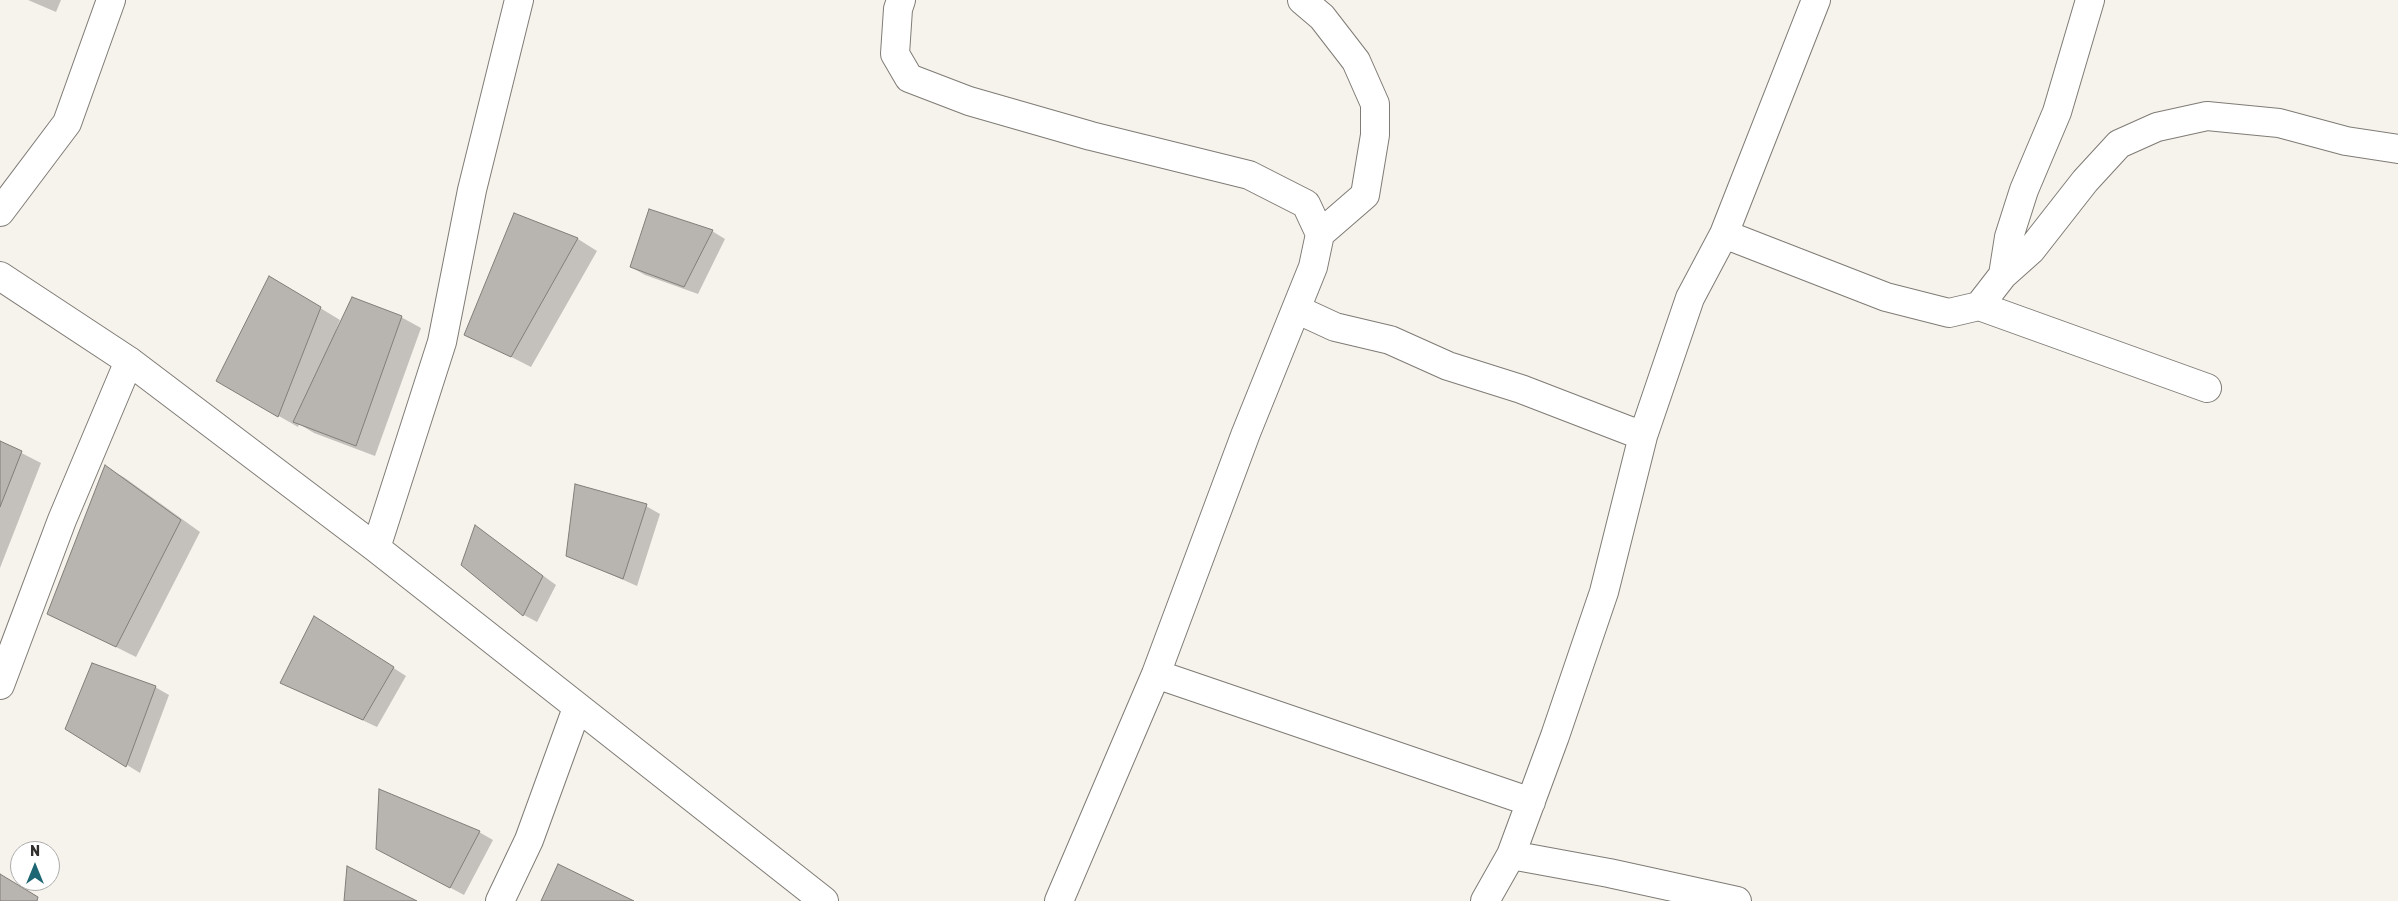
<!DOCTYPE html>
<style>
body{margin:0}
#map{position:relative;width:2398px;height:901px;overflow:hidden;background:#f6f2ec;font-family:Rubik,sans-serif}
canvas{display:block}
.north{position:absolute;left:10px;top:841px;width:50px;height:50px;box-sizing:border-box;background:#fff;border:1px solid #adacab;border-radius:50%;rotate:0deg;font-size:14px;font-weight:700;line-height:20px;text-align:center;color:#312f2d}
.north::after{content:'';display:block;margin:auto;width:18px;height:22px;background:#1d6673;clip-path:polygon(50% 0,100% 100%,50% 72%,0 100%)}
</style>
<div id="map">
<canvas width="2398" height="901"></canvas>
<div class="north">N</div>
</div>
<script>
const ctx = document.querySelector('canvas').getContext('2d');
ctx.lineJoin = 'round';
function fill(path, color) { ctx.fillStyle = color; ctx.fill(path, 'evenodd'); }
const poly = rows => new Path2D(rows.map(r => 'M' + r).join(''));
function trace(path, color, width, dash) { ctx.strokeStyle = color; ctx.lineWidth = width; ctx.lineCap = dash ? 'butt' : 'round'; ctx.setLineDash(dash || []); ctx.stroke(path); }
const shadow = poly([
 [28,0,61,0,56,12],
 [515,215,578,239,597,251,531,367,466,334],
 [712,231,725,239,698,294,645,275,631,267],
 [289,289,340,320,336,330,338,331,401,317,421,328,375,456,314,433,299,424,298,427,218,381],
 [0,442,41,463,0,568],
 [106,467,125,478,200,532,136,657,48,613],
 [646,506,660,514,637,586,567,555],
 [475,526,556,585,537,622,524,615],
 [315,617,406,676,377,727,281,682],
 [155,687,169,695,140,773,67,728],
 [479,832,493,840,464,895,391,856]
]);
const building = poly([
 [649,209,713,230,684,287,630,267,649,209],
 [514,213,578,238,511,357,464,335,514,213],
 [269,276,321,307,278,417,216,381,269,276],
 [352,297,402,316,356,446,293,422,352,297],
 [0,441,22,451,0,507,0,441],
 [105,465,181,520,116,647,47,614,105,465],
 [575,484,647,504,623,579,566,556,575,484],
 [475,525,543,576,523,616,461,565,475,525],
 [314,616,394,667,363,720,280,683,314,616],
 [92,663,156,686,126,767,65,729,92,663],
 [379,789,480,831,450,888,376,849,379,789],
 [558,864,634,901,541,901,558,864],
 [347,866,417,901,344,901,347,866],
 [0,874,38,897,37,901,0,901,0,874]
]);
const minor = poly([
 [901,0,898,9,895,54,909,78,969,101,1091,136,1249,175,1306,204,1320,234,1313,267,1246,433,1156,674,1059,901],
 [1302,0,1322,17,1356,61,1375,104,1375,135,1365,195,1320,234],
 [0,212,67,123,111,0],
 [1724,234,1886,297,1949,313,1979,306,2003,275,2009,237,2024,190,2057,112,2090,0],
 [2003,275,2031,250,2085,181,2119,144,2157,127,2207,116,2279,123,2346,141,2398,149],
 [0,276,129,361,376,548,824,901],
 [1979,306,2207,388],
 [1296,309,1335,327,1390,340,1448,366,1521,389,1643,436],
 [376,548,442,342,472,190,519,0],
 [1156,674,1531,802],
 [0,685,62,520,129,361],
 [1511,855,1609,873,1737,901],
 [500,901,529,840,577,708],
 [1485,901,1511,855,1555,736,1604,592,1643,436,1690,298,1724,234,1816,0]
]);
fill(shadow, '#0003');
fill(building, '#b8b4af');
trace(building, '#817d78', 1);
trace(minor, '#7f7b75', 30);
trace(minor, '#fff', 28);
</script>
